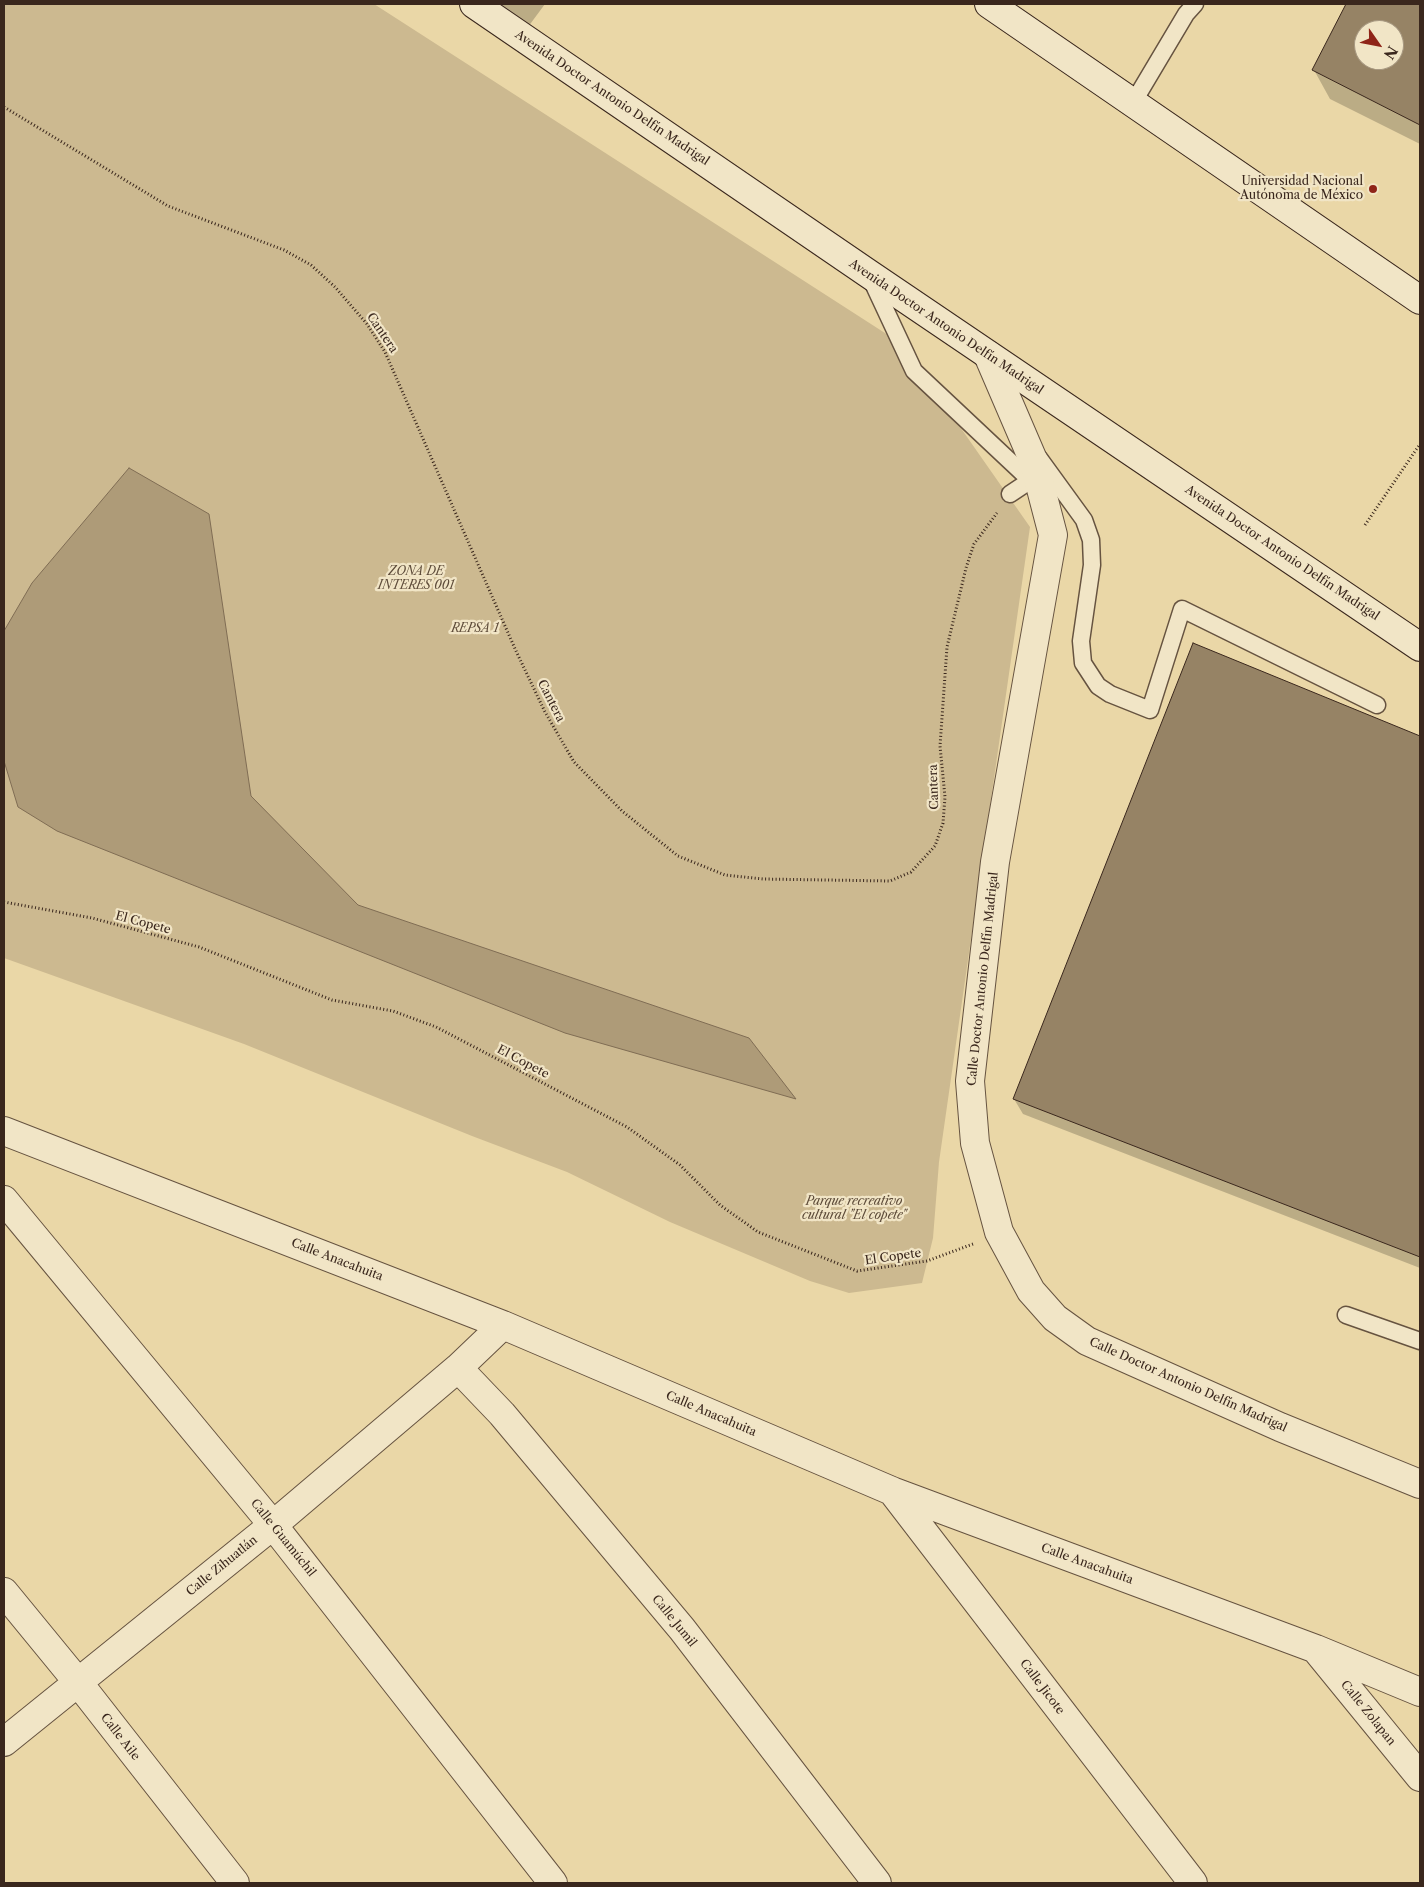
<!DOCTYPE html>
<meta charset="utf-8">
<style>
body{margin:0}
#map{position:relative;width:1424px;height:1887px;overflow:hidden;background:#ead7a7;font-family:"Libre Caslon Text",serif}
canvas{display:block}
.frame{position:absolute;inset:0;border:5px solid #3a271d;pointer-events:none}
.north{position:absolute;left:1354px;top:20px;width:50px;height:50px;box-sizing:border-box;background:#f1e5c6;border:1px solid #a89982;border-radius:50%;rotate:123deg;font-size:14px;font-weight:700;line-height:20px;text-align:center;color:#3a271d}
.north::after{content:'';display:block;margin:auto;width:18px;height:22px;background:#8f2418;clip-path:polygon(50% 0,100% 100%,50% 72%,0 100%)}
</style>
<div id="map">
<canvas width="1424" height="1887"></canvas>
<div class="frame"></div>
<div class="north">N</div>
</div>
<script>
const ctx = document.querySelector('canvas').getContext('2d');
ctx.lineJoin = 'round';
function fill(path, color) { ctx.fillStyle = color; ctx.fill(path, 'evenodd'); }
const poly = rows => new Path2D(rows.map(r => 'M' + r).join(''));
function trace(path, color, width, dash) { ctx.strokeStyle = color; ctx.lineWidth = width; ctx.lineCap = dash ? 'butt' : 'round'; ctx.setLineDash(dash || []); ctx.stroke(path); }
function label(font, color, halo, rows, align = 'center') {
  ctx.font = font + ' "Libre Caslon Text",serif'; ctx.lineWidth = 4.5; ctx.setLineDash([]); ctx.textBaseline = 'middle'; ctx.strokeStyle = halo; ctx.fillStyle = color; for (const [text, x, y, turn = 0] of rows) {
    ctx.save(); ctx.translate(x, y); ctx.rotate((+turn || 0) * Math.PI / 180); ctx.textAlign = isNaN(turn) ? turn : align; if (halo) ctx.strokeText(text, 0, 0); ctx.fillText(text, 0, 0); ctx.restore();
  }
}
const green = poly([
 [4,4,374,4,902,344,1030,527,939,1162,933,1238,922,1283,849,1293,810,1281,670,1222,567,1172,472,1136,244,1044,4,958]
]);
const water = poly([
 [129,468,209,514,251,796,358,905,749,1038,796,1099,565,1033,57,831,18,807,4,761,4,631,32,583,129,468]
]);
const shadow = poly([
 [495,4,545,4,528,27],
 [1347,4,1420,4,1420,144,1330,99,1314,70],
 [1364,30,1394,30,1394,60,1364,60],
 [1194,645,1420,737,1420,1268,1023,1114,1014,1099]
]);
const building = poly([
 [1346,4,1420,4,1420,125,1312,70,1346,4],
 [1364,30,1394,30,1394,60,1364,60,1364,30],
 [1193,643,1420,736,1420,1257,1013,1099,1193,643]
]);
const path = poly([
 [4,107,168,206,284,250,311,265,335,287,367,324,385,352,516,651,545,712,574,762,622,811,678,856,725,875,763,879,890,881,911,872,935,846,943,823,945,797,940,746,947,647,966,568,974,544,997,513],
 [1365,525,1420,444],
 [4,902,92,918,199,947,332,1000,393,1011,436,1027,627,1127,680,1165,720,1205,758,1232,857,1271,927,1261,973,1244]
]);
const service = poly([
 [1133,103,1186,14,1195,4],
 [871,279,914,371,1030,480],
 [1039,458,1084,520,1091,540,1092,565,1081,641,1083,663,1098,686,1110,694,1150,710,1182,609,1377,705],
 [1010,494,1037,476],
 [1346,1315,1420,1341]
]);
const minor = poly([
 [988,355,1034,462,1053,535,995,862,970,1081,975,1143,999,1232,1031,1291,1055,1318,1087,1341,1280,1427,1420,1484],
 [4,1131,503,1325,892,1491,1316,1649,1420,1692],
 [4,1200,273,1525,553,1883],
 [458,1368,502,1414,682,1629,877,1883],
 [892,1491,1193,1883],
 [4,1592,77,1681,235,1883],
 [1318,1652,1420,1777],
 [4,1742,273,1525,458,1368,503,1325]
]);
const secondary = poly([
 [474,4,869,274,1420,647],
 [989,4,1420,300]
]);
const markers = [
 [1373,189,5,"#8f2418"]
];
const streetNames = [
 ["Avenida Doctor Antonio Delfín Madrigal",612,98,34],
 ["Avenida Doctor Antonio Delfín Madrigal",946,327,34],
 ["Cantera",382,333,56],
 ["Avenida Doctor Antonio Delfín Madrigal",1282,553,34],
 ["Cantera",551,701,63],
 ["Cantera",934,787,-92],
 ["El Copete",143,923,15],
 ["Calle Doctor Antonio Delfín Madrigal",983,979,-84],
 ["El Copete",523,1062,28],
 ["El Copete",893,1257,-8],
 ["Calle Anacahuita",337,1260,21],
 ["Calle Doctor Antonio Delfín Madrigal",1188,1385,24],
 ["Calle Anacahuita",711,1414,23],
 ["Calle Guamúchil",283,1538,51],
 ["Calle Anacahuita",1087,1564,20],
 ["Calle Zihuatlán",222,1566,-39],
 ["Calle Jumil",674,1621,51],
 ["Calle Jicote",1042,1687,53],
 ["Calle Zolapan",1368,1713,51],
 ["Calle Aile",120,1737,52]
];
const poiNames = [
 ["Universidad Nacional",1363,182],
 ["Autónoma de México",1363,196]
];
const parkNames = [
 ["ZONA DE",416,572],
 ["INTERES 001",416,586],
 ["REPSA 1",475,629],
 ["Parque recreativo",854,1202],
 ["cultural \"El copete\"",854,1216]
];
fill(green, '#ccb990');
fill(water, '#ae9b78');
trace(water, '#806d54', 1);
fill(shadow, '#0003');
fill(building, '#968365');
trace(building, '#3a271d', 1);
trace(service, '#665340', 19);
trace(minor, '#665340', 30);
trace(secondary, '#3a271d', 30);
trace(path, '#3a271d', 3, [1, 2.5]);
trace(service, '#f1e5c6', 16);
trace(minor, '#f1e5c6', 28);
trace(secondary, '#f1e5c6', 28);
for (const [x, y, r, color] of markers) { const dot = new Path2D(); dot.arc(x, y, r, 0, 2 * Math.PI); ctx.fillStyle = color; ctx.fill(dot); trace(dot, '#f1e5c6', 2); }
label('12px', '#3a271d', '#f1e5c6', streetNames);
label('12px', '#3a271d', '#f1e5c6', poiNames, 'right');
label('italic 12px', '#5e4c3a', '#f1e5c6', parkNames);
</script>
